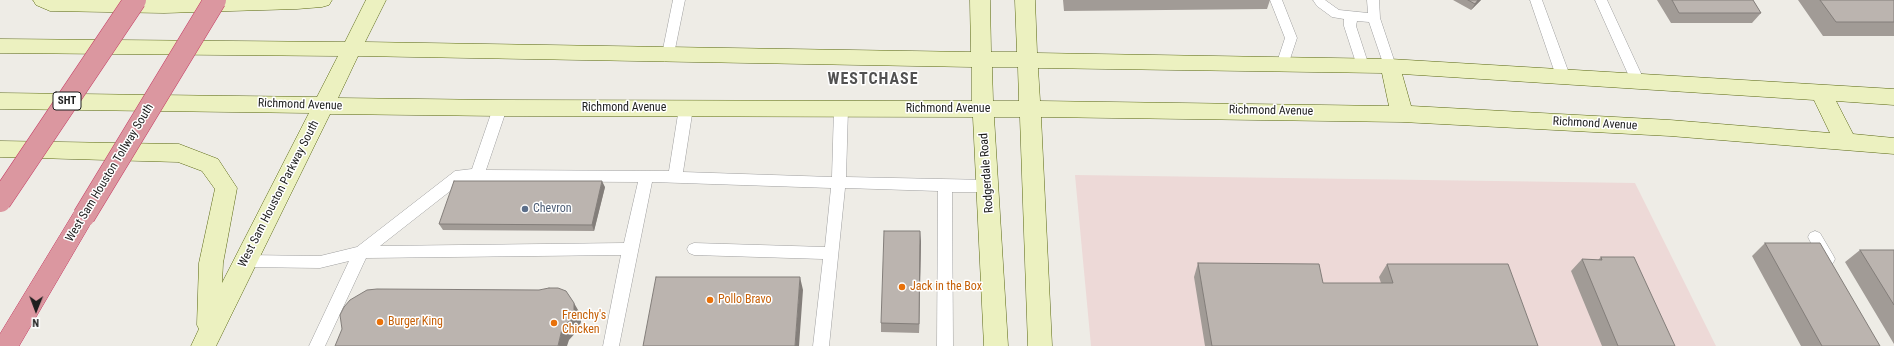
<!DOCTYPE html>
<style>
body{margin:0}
#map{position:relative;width:1894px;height:346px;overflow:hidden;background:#eeece6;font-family:"Roboto Condensed",sans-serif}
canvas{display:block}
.north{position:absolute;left:16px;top:290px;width:40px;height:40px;-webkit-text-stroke:3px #fff;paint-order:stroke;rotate:181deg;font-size:11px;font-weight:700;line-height:16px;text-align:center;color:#1e1e1e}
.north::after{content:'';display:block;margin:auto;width:14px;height:18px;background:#1e1e1e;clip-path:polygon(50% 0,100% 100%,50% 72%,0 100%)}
</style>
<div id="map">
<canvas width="1894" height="346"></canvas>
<div class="north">N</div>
</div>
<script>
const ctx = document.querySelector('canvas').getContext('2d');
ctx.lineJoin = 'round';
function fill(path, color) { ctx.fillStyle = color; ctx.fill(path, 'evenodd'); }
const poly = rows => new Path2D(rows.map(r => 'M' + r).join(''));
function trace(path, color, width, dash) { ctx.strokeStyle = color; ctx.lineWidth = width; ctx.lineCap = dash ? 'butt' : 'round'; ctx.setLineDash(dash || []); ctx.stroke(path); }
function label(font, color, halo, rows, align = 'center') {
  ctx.font = font + ' "Roboto Condensed",sans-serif'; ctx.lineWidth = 3; ctx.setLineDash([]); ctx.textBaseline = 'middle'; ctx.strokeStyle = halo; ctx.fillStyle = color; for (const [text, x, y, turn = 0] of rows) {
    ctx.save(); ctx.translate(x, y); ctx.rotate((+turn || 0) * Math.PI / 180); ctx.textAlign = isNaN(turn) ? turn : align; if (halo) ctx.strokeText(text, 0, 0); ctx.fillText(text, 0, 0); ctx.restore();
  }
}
const commercial = poly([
 [1075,175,1635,183,1716,346,1091,346]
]);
const lane = poly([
 [673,0,685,0,674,54,673,57,668,59,663,57,662,54,673,0],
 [1270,0,1282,0,1297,38,1287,68,1282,70,1277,68,1276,65,1285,38,1270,0],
 [1313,0,1325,0,1339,10,1368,13,1367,0,1379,0,1380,18,1396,66,1395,69,1390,71,1385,69,1384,66,1369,22,1357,21,1356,26,1369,66,1368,69,1363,71,1358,69,1344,26,1344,19,1332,17,1317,6,1313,0],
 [1530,0,1542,0,1570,76,1568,79,1563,81,1558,79,1556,76,1530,0],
 [1595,0,1607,0,1644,80,1642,83,1637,85,1632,83,1595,0],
 [500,103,505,104,507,108,486,170,669,171,679,108,681,104,686,103,691,104,693,108,683,172,832,177,834,109,836,105,841,104,846,105,848,109,846,177,989,180,994,182,996,186,994,190,989,192,952,192,953,346,937,346,938,191,845,188,829,346,813,346,823,259,694,255,689,253,687,249,689,245,694,243,825,247,831,188,652,182,619,346,603,346,621,255,366,258,325,346,309,346,349,261,320,268,244,267,239,265,237,261,239,257,244,255,320,256,357,247,455,171,472,169,493,108,495,104,500,103],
 [463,181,638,182,624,243,380,246,463,181],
 [1815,231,1820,233,1833,255,1835,259,1833,263,1828,265,1823,263,1810,241,1808,237,1810,233,1815,231]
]);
const secondary = poly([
 [33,0,332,0,329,5,322,7,297,9,164,13,50,11,36,5,33,0],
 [366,0,386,0,365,42,971,52,970,0,990,0,991,52,1017,52,1015,0,1035,0,1037,53,1390,59,1894,89,1894,105,1836,101,1853,134,1894,138,1894,154,1670,136,1402,122,1041,117,1052,346,1028,346,1020,117,994,117,1008,346,984,346,973,117,500,116,330,114,216,346,191,346,199,329,197,325,199,263,215,189,202,171,178,162,0,157,0,141,179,144,218,159,237,188,223,263,222,283,309,113,0,109,0,93,317,97,338,56,0,53,0,39,345,42,366,0],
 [358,56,972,67,972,101,500,100,338,98,358,56],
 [992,67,1018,67,1019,101,993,101,992,67],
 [1038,68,1382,73,1389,106,1040,101,1038,68],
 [1402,74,1814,100,1830,133,1670,120,1411,106,1402,74]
]);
const highway = poly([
 [84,207,92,209,95,216,19,346,0,346,0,334,76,209,84,207]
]);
const highwayBridge = poly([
 [0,201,135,0],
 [84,216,215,0]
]);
const wall = poly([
 [1063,0,1270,0,1267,9,1064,11],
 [1453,0,1481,0,1471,10],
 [1657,0,1753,0,1761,13,1752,23,1671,23],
 [1798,0,1894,0,1894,36,1823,36],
 [605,187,594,231,443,230,439,224],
 [921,241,919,333,881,332,881,323],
 [1765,243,1880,346,1801,346,1752,256],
 [1860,250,1894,250,1894,344,1845,262],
 [1601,257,1675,346,1602,346,1571,271,1582,259,1598,260],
 [1198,263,1323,283,1381,283,1379,277,1387,264,1538,346,1205,346,1194,277]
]);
const shadedWall = poly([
 [1478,0,1481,0,1471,10,1475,4],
 [602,181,605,187,594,231,592,225],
 [920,231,921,241,919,333,919,324],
 [800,277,803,290,799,346,795,346],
 [574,303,581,315,581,322,578,330,569,340,567,346,558,346,562,329]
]);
const building = poly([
 [1468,0,1478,0,1475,4,1468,0],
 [1672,0,1753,0,1761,13,1679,13,1672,0],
 [1820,0,1894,0,1894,22,1836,22,1820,0],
 [454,181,602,181,592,225,439,224,454,181],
 [884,231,920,231,919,324,881,323,884,231],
 [1765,243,1820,243,1880,346,1822,346,1765,243],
 [1860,250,1894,250,1894,305,1860,250],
 [1601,257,1634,257,1675,346,1618,346,1582,259,1602,260,1601,257],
 [1198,263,1319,264,1323,283,1393,283,1387,264,1508,264,1538,346,1212,346,1198,263],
 [656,277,800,277,795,346,643,346,656,277],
 [549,288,558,288,566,291,574,303,574,311,571,319,562,329,558,346,335,346,342,329,340,315,344,307,350,300,367,290,377,289,539,290,549,288]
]);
const markers = [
 [525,209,4,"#5c6f8a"],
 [902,287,4,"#e8710a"],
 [710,300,4,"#e8710a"],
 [380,322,4,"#e8710a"],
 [554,323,4,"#e8710a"]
];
const shields = [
 [67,101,28]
];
const shieldNames = [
 ["SHT",67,101]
];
const streetNames = [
 ["Richmond Avenue",300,105,2],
 ["Richmond Avenue",624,108],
 ["Richmond Avenue",948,109],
 ["Richmond Avenue",1271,111,1],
 ["Richmond Avenue",1595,124,3],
 ["West Sam Houston Tollway South",110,173,-59],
 ["Rodgerdale Road",987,173,-94],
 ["West Sam Houston Parkway South",279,194,-63]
];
const serviceNames = [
 ["Chevron",533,209]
];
const foodNames = [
 ["Jack in the Box",910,287],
 ["Pollo Bravo",718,300],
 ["Frenchy's",562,316],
 ["Chicken",562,330],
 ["Burger King",388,322]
];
const districtNames = [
 ["WESTCHASE",873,80]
];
fill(commercial, '#edd9d7');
trace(lane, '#9f9f9f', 1);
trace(secondary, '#5a6813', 1);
trace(highway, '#c43a62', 1);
fill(lane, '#fff');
fill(secondary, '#ecf1c0');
fill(highway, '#db97a0');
trace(highwayBridge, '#c43a62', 23, []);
trace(highwayBridge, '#db97a0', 22);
fill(wall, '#a19b96');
fill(shadedWall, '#837e7a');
fill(building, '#bbb4af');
trace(building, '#837e7a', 1);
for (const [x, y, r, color] of markers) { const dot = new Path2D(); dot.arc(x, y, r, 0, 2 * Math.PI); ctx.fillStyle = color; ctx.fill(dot); trace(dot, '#fff', 1.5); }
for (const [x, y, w] of shields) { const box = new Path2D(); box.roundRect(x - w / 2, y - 9, w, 18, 3); ctx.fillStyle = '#fff'; ctx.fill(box); trace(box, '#1e1e1e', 1); }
label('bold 11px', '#1e1e1e', null, shieldNames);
label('12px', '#1e1e1e', '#fff', streetNames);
label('12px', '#4e5e75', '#fff', serviceNames, 'left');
label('12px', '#c56008', '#fff', foodNames, 'left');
ctx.letterSpacing = '1px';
label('bold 16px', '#515151', '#fff', districtNames);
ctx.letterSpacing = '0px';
</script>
